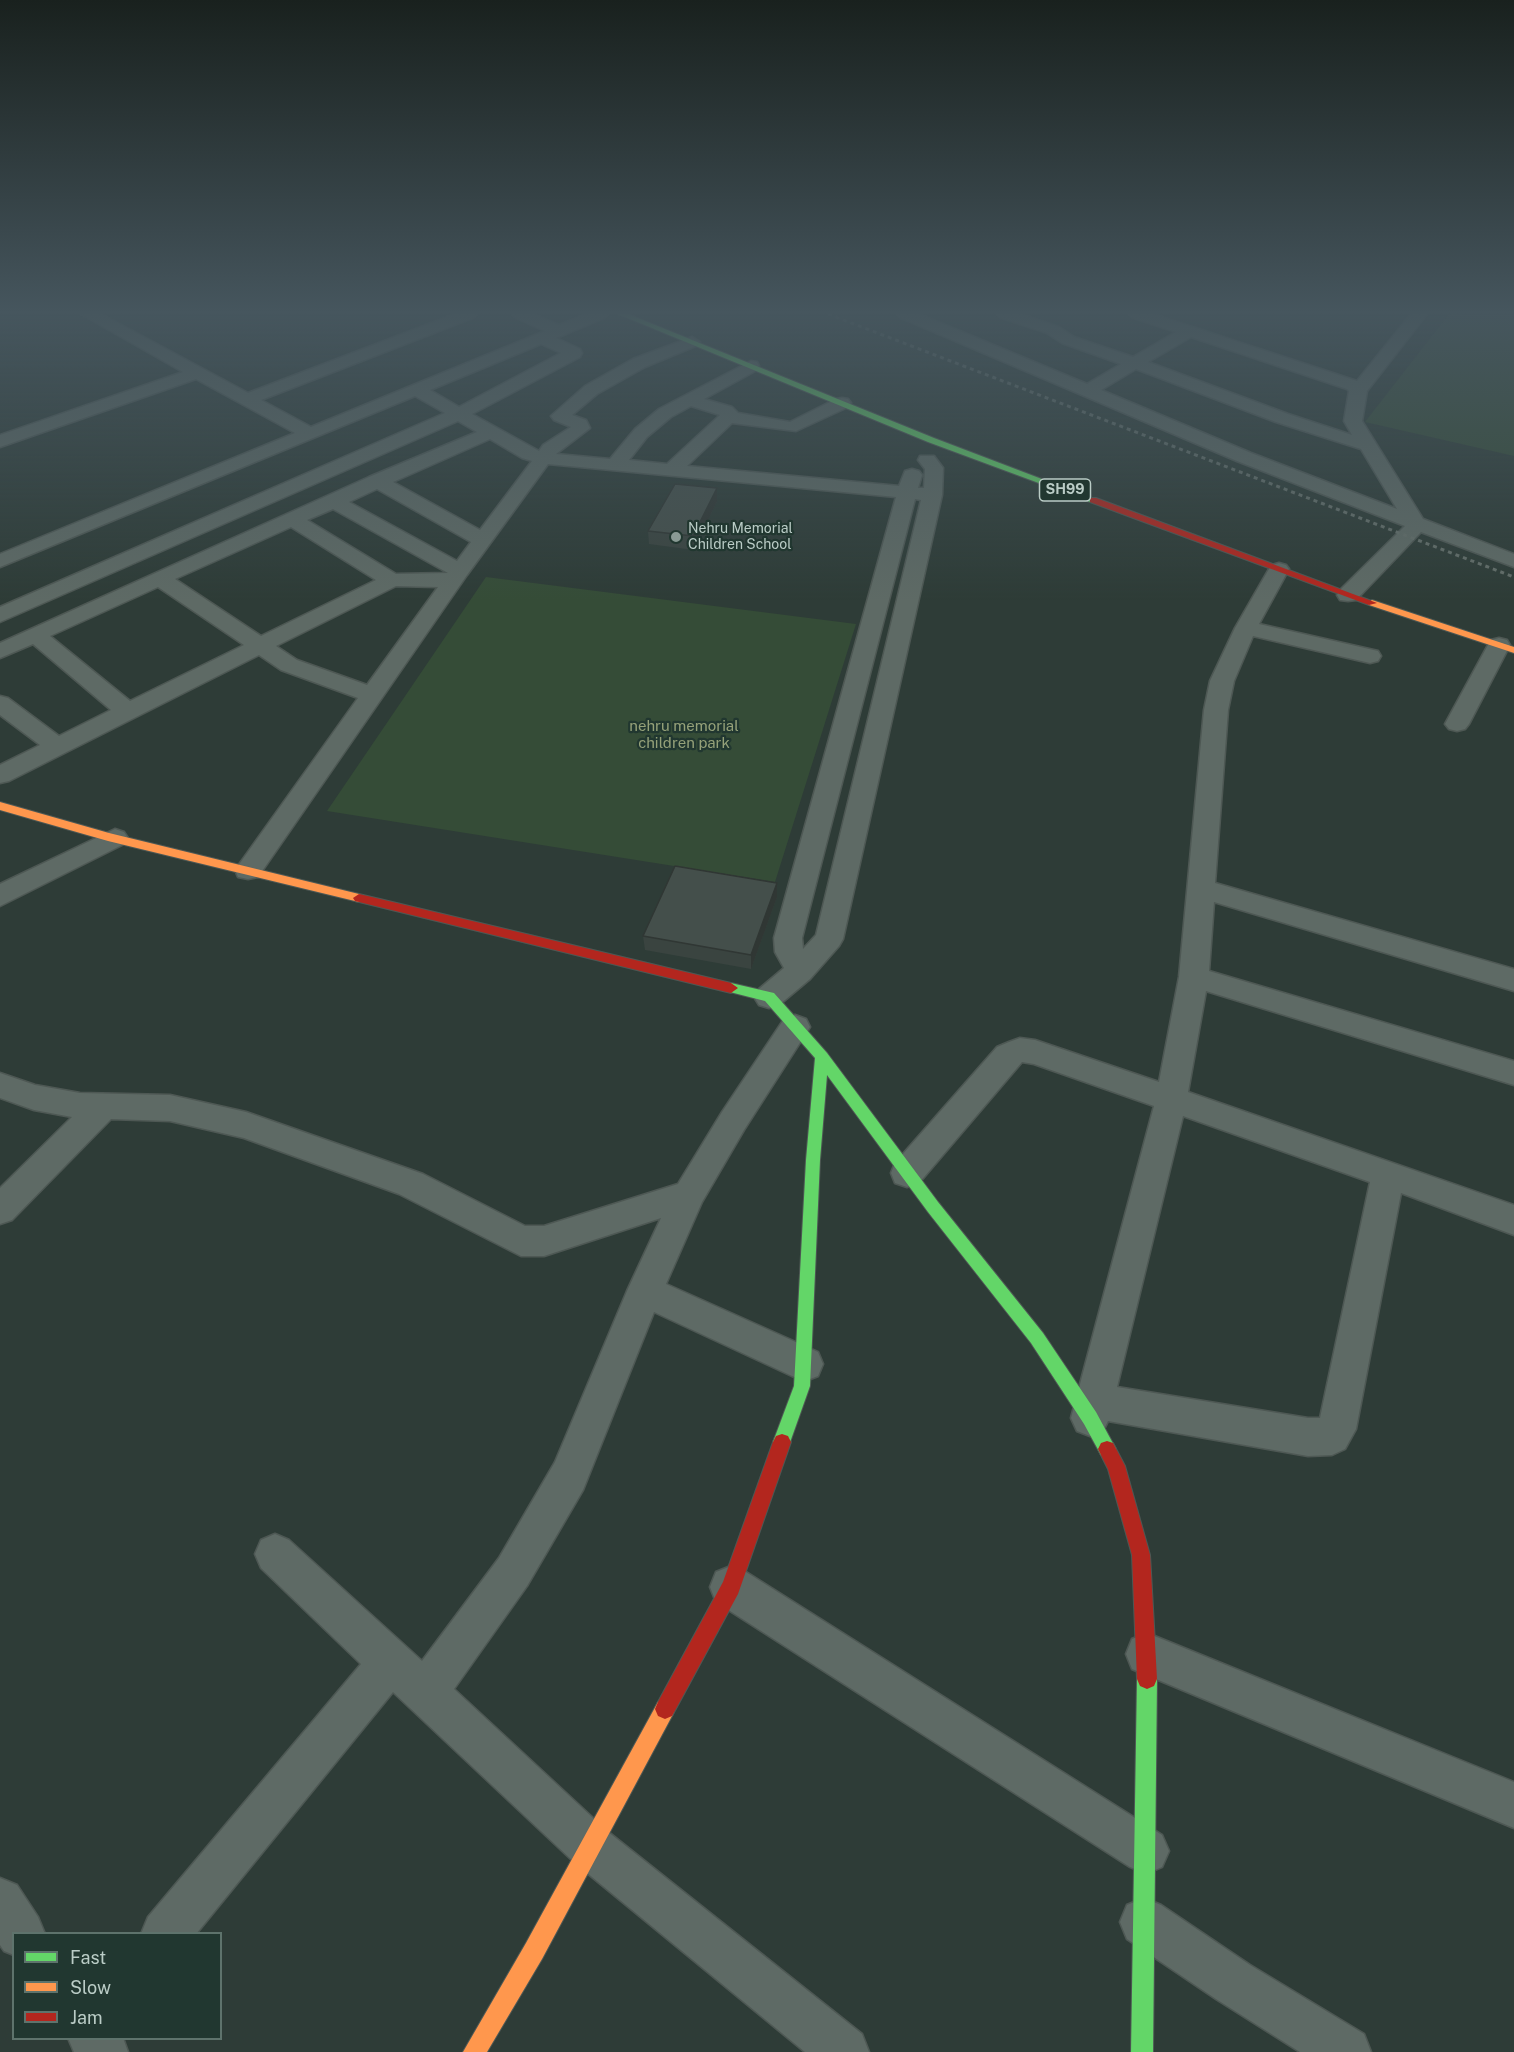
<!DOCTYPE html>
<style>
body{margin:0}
#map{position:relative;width:1514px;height:2052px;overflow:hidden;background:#2e3c37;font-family:"Public Sans",sans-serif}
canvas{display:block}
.legend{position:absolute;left:12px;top:1932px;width:210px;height:108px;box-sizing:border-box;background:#213730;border:2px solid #5e736c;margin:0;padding:8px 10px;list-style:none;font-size:18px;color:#baccc6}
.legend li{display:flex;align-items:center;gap:12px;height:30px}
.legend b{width:30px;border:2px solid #5e736c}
</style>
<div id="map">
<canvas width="1514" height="2052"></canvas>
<ul class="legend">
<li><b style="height:8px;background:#63d668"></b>Fast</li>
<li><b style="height:8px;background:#ff974d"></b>Slow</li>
<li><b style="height:8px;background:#b3261e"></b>Jam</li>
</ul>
</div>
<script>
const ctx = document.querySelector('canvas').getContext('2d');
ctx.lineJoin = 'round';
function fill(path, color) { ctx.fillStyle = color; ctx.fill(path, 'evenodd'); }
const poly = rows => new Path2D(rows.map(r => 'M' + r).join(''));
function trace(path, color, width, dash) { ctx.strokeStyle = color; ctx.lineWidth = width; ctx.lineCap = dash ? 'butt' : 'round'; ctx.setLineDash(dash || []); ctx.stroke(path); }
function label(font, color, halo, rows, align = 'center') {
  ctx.font = font + ' "Public Sans",sans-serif'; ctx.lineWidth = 4.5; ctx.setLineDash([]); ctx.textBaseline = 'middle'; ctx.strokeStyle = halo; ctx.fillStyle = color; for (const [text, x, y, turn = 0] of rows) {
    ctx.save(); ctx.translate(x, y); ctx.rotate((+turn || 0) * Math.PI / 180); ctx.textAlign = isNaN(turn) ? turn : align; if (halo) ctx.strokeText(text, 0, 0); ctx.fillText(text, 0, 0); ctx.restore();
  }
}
const green = poly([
 [1449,314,1514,315,1514,456,1365,422],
 [486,577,856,624,775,882,327,811]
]);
const street = poly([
 [81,314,101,314,248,393,455,314,477,314,475,317,261,400,311,427,545,331,514,317,512,314,533,314,559,325,586,314,608,314,606,317,556,338,580,349,582,353,580,357,472,414,539,451,543,445,571,427,554,420,551,416,585,386,633,359,692,337,700,342,698,345,645,367,597,394,572,415,586,420,590,428,556,454,610,459,635,429,659,409,751,361,757,362,759,366,757,370,704,399,732,407,738,413,790,422,836,399,842,398,848,399,851,403,848,407,796,431,732,423,687,466,899,486,905,471,912,469,919,471,922,475,918,488,924,488,925,469,918,460,920,456,934,456,943,468,942,495,843,939,839,946,810,979,779,1005,769,1008,759,1005,754,997,759,989,784,968,775,952,774,938,896,497,548,464,467,575,258,877,248,879,238,877,235,870,358,698,281,670,259,655,9,781,0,783,0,765,40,745,0,715,0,696,8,698,59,736,111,710,33,644,0,658,0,643,369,477,477,432,458,421,0,622,0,607,445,413,415,396,0,567,0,554,295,433,196,379,0,447,0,435,183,372,81,314],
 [541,344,561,353,459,407,430,390,541,344],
 [691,406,720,415,667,464,629,460,647,437,671,417,691,406],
 [490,439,522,458,532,461,480,530,393,482,490,439],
 [377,489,471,542,457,561,349,502,377,489],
 [915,499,921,500,816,935,803,949,802,938,915,499],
 [333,509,448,573,396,574,307,520,333,509],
 [291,527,376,580,261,636,175,579,291,527],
 [396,586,438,587,367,685,297,660,276,646,396,586],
 [158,587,244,645,130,701,50,636,158,587],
 [897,314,919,314,1087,384,1121,364,1062,343,1047,333,999,317,997,314,1021,314,1059,327,1074,337,1133,357,1176,332,1131,317,1129,314,1153,314,1357,381,1411,314,1427,314,1367,391,1362,421,1423,519,1514,554,1514,567,1421,532,1356,600,1348,601,1340,600,1337,595,1340,590,1405,526,1237,461,899,317,897,314],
 [1191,337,1347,389,1349,391,1344,421,1352,435,1288,414,1148,362,1191,337],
 [1136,369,1276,422,1361,449,1397,509,1251,453,1101,390,1136,369],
 [1279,563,1286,565,1289,569,1259,624,1378,651,1381,656,1378,661,1370,663,1253,636,1234,681,1228,710,1215,883,1514,969,1514,991,1214,902,1209,971,1514,1061,1514,1085,1206,991,1188,1092,1514,1205,1514,1235,1401,1193,1356,1429,1345,1449,1332,1455,1308,1456,1108,1421,1103,1431,1090,1436,1077,1431,1071,1418,1154,1106,1034,1064,1022,1062,919,1183,907,1187,895,1183,891,1173,895,1163,997,1047,1009,1042,1020,1038,1035,1040,1159,1082,1179,977,1204,710,1210,681,1235,628,1269,569,1272,565,1279,563],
 [1183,1116,1370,1182,1320,1418,1308,1418,1117,1387,1183,1116],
 [1499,638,1507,640,1510,645,1469,724,1465,729,1457,731,1449,729,1445,724,1488,645,1491,640,1499,638],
 [115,829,124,832,128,838,124,844,0,906,0,884,115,829],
 [795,1015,806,1019,810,1027,744,1130,702,1202,666,1284,818,1352,823,1364,818,1376,805,1381,792,1376,654,1312,583,1490,527,1586,454,1689,607,1831,862,2034,869,2052,805,2052,575,1863,393,1692,196,1934,141,1934,148,1917,361,1664,261,1568,255,1554,261,1540,275,1534,289,1540,422,1661,499,1558,555,1462,627,1291,661,1218,544,1256,521,1256,399,1194,244,1138,170,1121,111,1119,12,1220,0,1224,0,1188,72,1117,34,1110,0,1098,0,1073,35,1085,80,1093,170,1095,246,1112,423,1174,525,1226,544,1226,678,1184,722,1112,784,1019,795,1015],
 [731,1566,746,1572,1162,1835,1169,1851,1162,1867,1146,1874,1130,1867,716,1602,710,1587,716,1572,731,1566],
 [1147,1633,1514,1782,1514,1828,1132,1669,1126,1654,1132,1639,1147,1633],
 [0,1878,17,1885,38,1917,45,1934,14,1934,14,1955,4,1951,0,1945,0,1878],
 [1144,1898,1161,1905,1250,1965,1364,2034,1371,2052,1300,2052,1216,1999,1127,1939,1120,1922,1127,1905,1144,1898],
 [68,2038,123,2038,128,2052,74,2052,68,2038]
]);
const fast = poly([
 [618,314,628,314,934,438,1097,500,1090,502,928,442,618,314],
 [731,983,774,993,827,1053,938,1202,1043,1333,1096,1412,1116,1449,1113,1455,1107,1457,1101,1455,1084,1424,1031,1343,928,1212,827,1075,820,1160,810,1386,788,1448,782,1450,776,1448,773,1442,794,1386,806,1160,815,1058,765,1001,726,991,724,988,726,985,731,983],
 [1147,1669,1154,1672,1157,1679,1153,2052,1131,2052,1137,1679,1140,1672,1147,1669]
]);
const slow = poly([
 [1372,600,1514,647,1514,653,1369,605,1367,603,1372,600],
 [0,802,109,833,359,894,365,898,359,902,108,841,0,810,0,802],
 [665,1699,672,1702,675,1709,672,1716,542,1959,487,2052,463,2052,526,1943,658,1702,665,1699]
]);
const jam = poly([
 [1090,498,1096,498,1377,603,1369,605,1090,502,1090,498],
 [359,894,731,983,738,988,731,993,355,901,353,898,359,894],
 [782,1434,788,1436,791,1442,738,1594,672,1716,665,1719,658,1716,655,1709,658,1702,723,1582,773,1442,776,1436,782,1434],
 [1107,1441,1113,1443,1125,1466,1150,1555,1157,1679,1154,1686,1147,1689,1140,1686,1137,1679,1132,1555,1108,1469,1098,1449,1101,1443,1107,1441]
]);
const rail = poly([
 [828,314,1514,577]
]);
const wall = poly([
 [717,501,694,550,649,544,648,531],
 [777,897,751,969,645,950,643,936]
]);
const shadedWall = poly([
 [717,488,717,501,694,550,693,536],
 [777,883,777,897,751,969,751,955]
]);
const building = poly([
 [675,484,717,488,693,536,648,531,675,484],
 [675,866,777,883,751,955,643,936,675,866]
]);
const markers = [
 [676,537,6,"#899a94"]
];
const shields = [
 [1065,490,51]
];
const shieldNames = [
 ["SH99",1065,490]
];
const farPoinames = [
 ["Nehru Memorial",688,529],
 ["Children School",688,545]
];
const parkNames = [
 ["nehru memorial",684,726],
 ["children park",684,743]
];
fill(green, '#354c37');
trace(street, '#4e5854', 3);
trace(fast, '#4e5854', 2);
trace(slow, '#4e5854', 2);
trace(jam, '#4e5854', 2);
fill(street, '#5e6a65');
fill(fast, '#63d668');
fill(slow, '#ff974d');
fill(jam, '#b3261e');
trace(rail, '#636e69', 3, [4, 4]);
fill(wall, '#3a4440');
fill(shadedWall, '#303734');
fill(building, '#444f4b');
trace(building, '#303734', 1.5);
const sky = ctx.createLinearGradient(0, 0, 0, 601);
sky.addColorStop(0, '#19211e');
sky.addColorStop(0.52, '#46565e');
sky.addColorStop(1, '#46565e00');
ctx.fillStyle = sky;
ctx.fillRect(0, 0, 1514, 601);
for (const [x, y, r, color] of markers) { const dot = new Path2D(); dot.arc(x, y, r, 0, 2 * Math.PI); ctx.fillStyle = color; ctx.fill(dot); trace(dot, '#213730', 2); }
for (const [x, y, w] of shields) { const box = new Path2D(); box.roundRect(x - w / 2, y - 11, w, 22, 4.5); ctx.fillStyle = '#213730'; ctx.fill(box); trace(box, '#baccc6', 1.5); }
label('bold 14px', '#baccc6', null, shieldNames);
label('14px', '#baccc6', '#213730', farPoinames, 'left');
label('15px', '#95a179', '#213730', parkNames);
</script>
